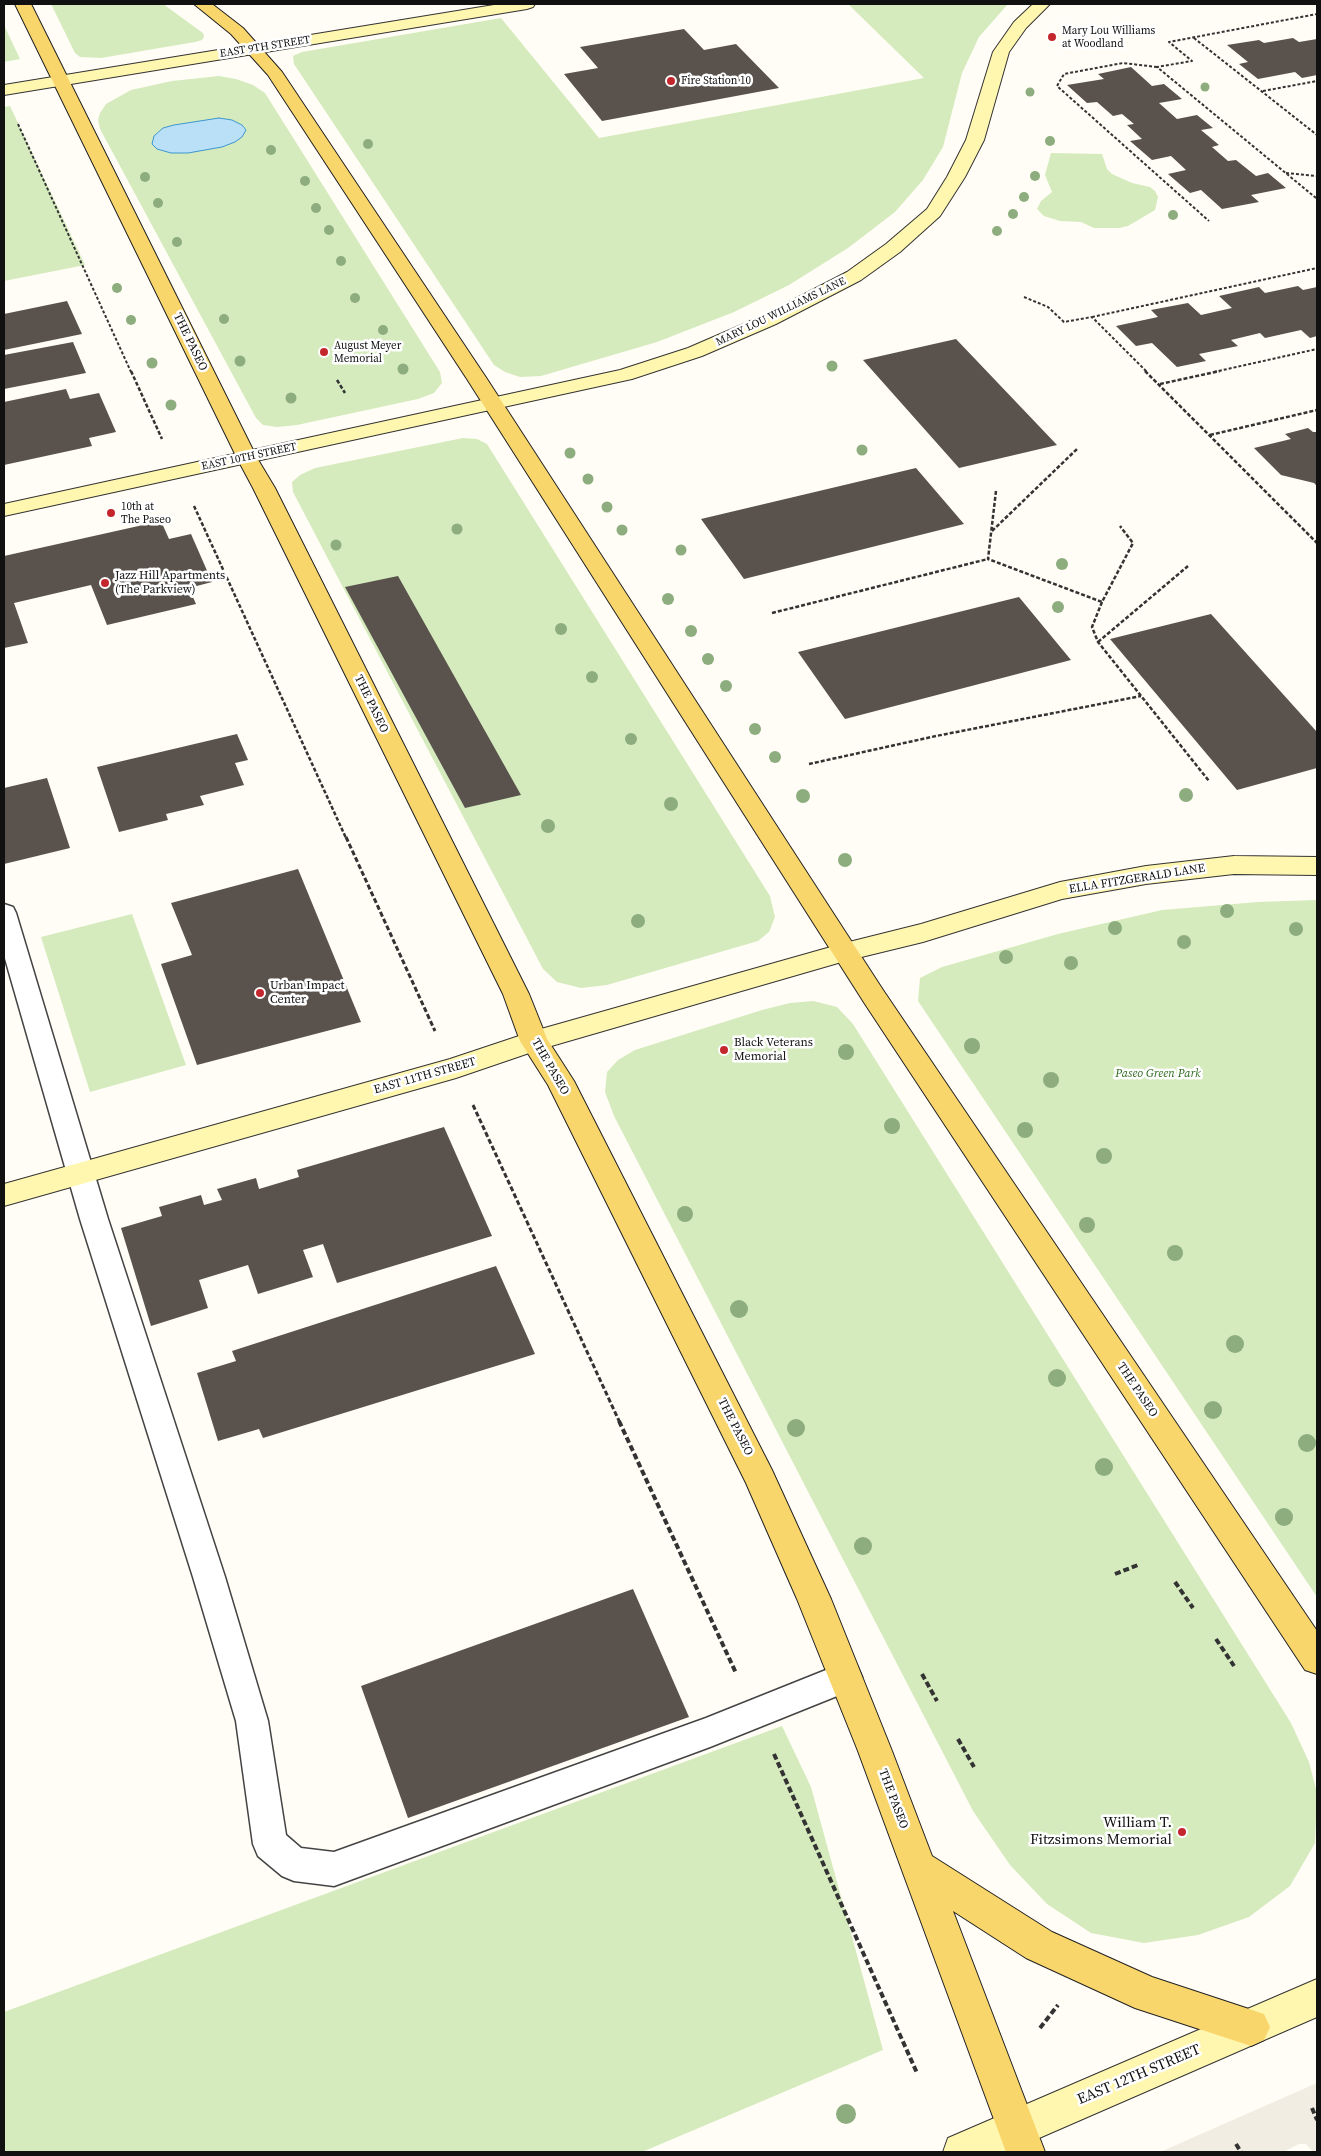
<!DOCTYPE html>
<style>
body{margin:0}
#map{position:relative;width:1321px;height:2156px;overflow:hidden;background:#fffdf5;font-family:"Source Serif 4",serif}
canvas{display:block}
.frame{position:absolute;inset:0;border:5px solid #111;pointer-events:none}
</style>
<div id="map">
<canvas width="1321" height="2156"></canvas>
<div class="frame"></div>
</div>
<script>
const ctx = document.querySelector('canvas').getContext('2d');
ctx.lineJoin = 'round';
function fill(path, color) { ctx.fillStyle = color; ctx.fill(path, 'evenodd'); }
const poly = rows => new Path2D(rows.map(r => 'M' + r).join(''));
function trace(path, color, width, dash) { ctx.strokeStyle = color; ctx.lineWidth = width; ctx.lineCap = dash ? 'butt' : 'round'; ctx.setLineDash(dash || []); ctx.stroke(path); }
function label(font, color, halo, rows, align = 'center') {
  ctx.font = font + ' "Source Serif 4",serif'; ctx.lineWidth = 5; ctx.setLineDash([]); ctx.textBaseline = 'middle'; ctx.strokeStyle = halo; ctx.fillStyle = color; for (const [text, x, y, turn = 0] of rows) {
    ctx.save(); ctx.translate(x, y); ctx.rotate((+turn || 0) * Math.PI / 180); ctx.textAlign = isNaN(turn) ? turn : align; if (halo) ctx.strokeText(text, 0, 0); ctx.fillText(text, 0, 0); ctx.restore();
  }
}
const green = poly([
 [51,4,163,4,203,33,204,37,202,40,195,42,101,58,80,57,75,53],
 [848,4,1008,4,979,37,962,73,943,147,923,180,895,212,848,248,789,285,734,312,657,342,541,376,520,377,505,372,494,365,294,64,293,56,302,52,501,18,599,138,924,78],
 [4,25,20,59,4,62],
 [219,76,236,79,253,85,265,93,440,372,442,383,434,393,418,399,297,425,277,427,263,425,256,418,100,129,98,120,100,113,106,104,131,90,172,81],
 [10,106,85,265,4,281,4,107],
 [1051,153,1102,154,1107,169,1112,174,1132,183,1150,187,1155,191,1158,197,1155,210,1128,226,1119,228,1094,228,1081,222,1060,221,1044,216,1037,209,1041,201,1052,192,1045,175],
 [463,438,477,439,487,444,770,896,775,917,769,932,758,941,607,985,581,988,557,982,543,969,293,492,292,482,300,475,315,468],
 [1317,900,1317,1597,918,1001,920,978,942,967,1058,934,1162,910,1258,902],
 [132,914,186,1065,90,1092,41,937],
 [813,1001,837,1007,853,1024,1291,1723,1309,1762,1317,1793,1315,1843,1290,1886,1249,1917,1198,1935,1144,1943,1091,1933,1047,1904,1010,1865,973,1811,614,1116,605,1092,607,1072,618,1060,635,1050,762,1010,790,1003],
 [782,1726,811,1787,883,2050,642,2152,4,2152,4,2012]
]);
const plaza = poly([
 [1317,2083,1317,2152,1313,2152,1306,2144,1299,2144,1283,2152,1160,2152]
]);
const water = poly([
 [219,118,232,120,242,125,246,130,242,137,235,142,222,147,188,153,171,153,157,149,152,144,154,136,163,128,174,125,219,118]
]);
const building = poly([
 [684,29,704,50,736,44,779,88,602,121,564,74,598,68,580,47],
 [1293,38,1299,42,1317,39,1317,75,1302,78,1295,72,1258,79,1239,64,1248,62,1227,45,1259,40,1264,43],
 [1131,67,1152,86,1164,84,1182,99,1159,103,1177,119,1197,115,1213,128,1201,130,1219,145,1212,147,1228,161,1236,160,1256,176,1268,173,1286,188,1251,195,1259,202,1222,209,1201,190,1190,193,1168,174,1186,170,1171,156,1152,160,1130,141,1142,139,1127,125,1134,124,1122,114,1113,116,1097,102,1087,103,1067,85,1104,79,1098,74],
 [1298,286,1303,290,1317,287,1317,336,1310,338,1301,330,1265,338,1260,333,1231,340,1238,346,1199,354,1206,361,1177,367,1152,343,1136,346,1116,326,1158,317,1151,310,1188,303,1201,315,1232,308,1219,296,1259,287,1265,293],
 [67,301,82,334,4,350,4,314],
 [956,339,1057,445,959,468,863,360],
 [73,342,86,373,4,389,4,355],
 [66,389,70,399,99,393,116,432,89,438,92,446,4,465,4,402],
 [1308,428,1313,432,1317,432,1317,486,1314,483,1281,475,1254,448,1291,439,1285,434],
 [916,468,964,524,744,579,701,519],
 [161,521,169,539,191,534,212,582,189,588,196,604,107,625,91,585,14,603,28,643,4,648,4,556],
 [398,576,521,795,465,808,345,587],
 [1019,597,1071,660,845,719,798,652],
 [1211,614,1317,732,1317,768,1237,790,1110,639],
 [237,734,248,760,235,763,244,785,200,796,204,805,166,814,168,820,119,832,97,767],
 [47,778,70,848,4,864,4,788],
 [298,869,361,1022,197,1065,161,964,192,955,171,903],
 [444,1127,492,1236,337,1283,323,1244,303,1250,313,1277,258,1294,248,1265,199,1280,208,1308,151,1326,121,1228,162,1216,159,1207,201,1195,204,1205,222,1200,217,1189,256,1178,259,1189,299,1177,297,1170],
 [496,1266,535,1354,263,1438,259,1429,218,1441,197,1373,236,1361,232,1351],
 [633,1589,689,1717,408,1818,361,1686]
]);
const pathFar3 = poly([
 [1194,38,1317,135],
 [1157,67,1123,63,1064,74,1057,86,1209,221],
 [1263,91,1317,81],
 [18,124,131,372],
 [1286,173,1317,176],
 [1316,198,1157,67,1192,61,1169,42,1317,14],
 [1024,297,1048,307,1064,322,1092,317,1147,372],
 [1092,317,1317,268],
 [1214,372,1317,349]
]);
const pathFar2 = poly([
 [131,371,162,439],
 [1145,371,1317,543],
 [337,380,345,393],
 [1160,384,1220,371],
 [1210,435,1317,410],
 [996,491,988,559,1102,602,1133,543,1120,526],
 [194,506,346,838],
 [992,531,1077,449],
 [1102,602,1092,627,1098,642,1209,781],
 [772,613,988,559],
 [1098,642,1188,566],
 [809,764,936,736,1141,696]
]);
const pathFar1 = poly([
 [346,837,435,1031],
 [473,1105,620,1423]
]);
const path = poly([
 [619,1421,736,1673],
 [1115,1574,1138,1565],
 [1175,1582,1193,1608],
 [1216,1639,1234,1666],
 [922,1674,937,1701],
 [958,1739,974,1767],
 [774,1754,917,2073],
 [1040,2028,1058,2005],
 [1312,2108,1317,2120],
 [1236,2144,1241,2152]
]);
const lane = poly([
 [4,904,13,907,16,913,108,1219,225,1577,268,1721,286,1835,301,1848,334,1852,706,1718,846,1662,857,1666,862,1677,857,1688,710,1747,334,1886,294,1881,282,1876,258,1856,253,1844,236,1721,193,1577,80,1219,4,955,4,904]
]);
const secondary = poly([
 [500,4,535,4,533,7,527,9,4,95,4,85,500,4],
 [1033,4,1050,4,1026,28,1009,52,984,140,965,177,940,216,900,252,861,280,776,324,702,356,632,379,4,516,4,504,620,370,688,348,762,316,847,272,886,244,927,209,947,177,966,140,993,52,1014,22,1033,4],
 [1234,856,1317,857,1317,875,1234,874,1146,884,1062,899,923,942,845,961,541,1049,456,1078,4,1206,4,1184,450,1059,534,1031,845,943,921,924,1060,882,1146,866,1234,856],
 [1317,1979,1317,2017,1007,2152,943,2152,948,2138,1317,1979]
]);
const primary = poly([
 [15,4,31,4,257,458,275,488,529,994,547,1039,574,1081,772,1470,831,1599,892,1751,932,1856,1052,1932,1152,1977,1264,2014,1270,2027,1264,2040,1251,2046,1135,2008,1026,1958,953,1911,1045,2152,1006,2152,858,1751,797,1599,746,1483,548,1085,520,1041,503,994,253,488,237,458,15,4],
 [194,4,212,4,243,28,282,72,487,379,883,990,1317,1631,1317,1674,1305,1670,865,1004,467,379,268,75,231,34,194,4]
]);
const trees = [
 [1205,87,4.5],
 [1030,92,4.5],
 [1050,141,5],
 [368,144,5],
 [271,150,5],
 [1035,176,5],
 [145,177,5],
 [305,181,5],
 [1024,197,5],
 [158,203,5],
 [316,208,5],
 [1013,214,5],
 [1173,215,5],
 [329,230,5],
 [997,231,5],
 [177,242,5],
 [341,261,5],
 [117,288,5],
 [355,298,5],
 [224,319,5],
 [131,320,5],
 [383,330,5],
 [240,361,5.5],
 [152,363,5.5],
 [832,366,5.5],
 [403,369,5.5],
 [291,398,5.5],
 [171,405,5.5],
 [862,450,5.5],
 [570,453,5.5],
 [588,479,5.5],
 [607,507,5.5],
 [457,529,5.5],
 [622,530,5.5],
 [336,545,5.5],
 [681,550,5.5],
 [1062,564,6],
 [668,599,6],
 [1058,607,6],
 [561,629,6],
 [691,631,6],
 [708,659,6],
 [592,677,6],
 [726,686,6],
 [755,729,6],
 [631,739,6],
 [775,757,6],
 [1186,795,7],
 [803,796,7],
 [671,804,7],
 [548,826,7],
 [845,860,7],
 [1227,911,7],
 [638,921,7],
 [1115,928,7],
 [1296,929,7],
 [1184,942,7],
 [1006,957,7],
 [1071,963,7],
 [972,1046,8],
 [846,1052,8],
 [1051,1080,8],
 [892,1126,8],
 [1025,1130,8],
 [1104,1156,8],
 [685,1214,8],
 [1087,1225,8],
 [1175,1253,8],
 [739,1309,9],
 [1235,1344,9],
 [1057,1378,9],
 [1213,1410,9],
 [796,1428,9],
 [1307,1443,9],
 [1104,1467,9],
 [1284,1517,9],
 [863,1546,9],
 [846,2114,10]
];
const markers = [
 [1052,37,5,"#c4262e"],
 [671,81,5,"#c4262e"],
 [324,352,5,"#c4262e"],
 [111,513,5,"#c4262e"],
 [105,583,5,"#c4262e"],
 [260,993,5,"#c4262e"],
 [724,1050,5,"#c4262e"],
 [1182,1832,5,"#c4262e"]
];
const farPoinames = [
 ["Mary Lou Williams",1062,31],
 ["at Woodland",1062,44],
 ["Fire Station 10",681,81],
 ["August Meyer",334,346],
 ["Memorial",334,359],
 ["10th at",121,507],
 ["The Paseo",121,520]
];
const farStreetnames = [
 ["EAST 9TH STREET",265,47,-9],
 ["MARY LOU WILLIAMS LANE",781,312,-26],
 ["EAST 10TH STREET",249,457,-12]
];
const streetNames = [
 ["THE PASEO",190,342,64],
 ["THE PASEO",371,704,64],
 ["ELLA FITZGERALD LANE",1137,879,-9],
 ["THE PASEO",550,1067,60],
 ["EAST 11TH STREET",425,1076,-16],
 ["THE PASEO",1137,1390,56],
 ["THE PASEO",735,1427,63],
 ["THE PASEO",893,1799,69]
];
const poiNames = [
 ["Jazz Hill Apartments",115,576],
 ["(The Parkview)",115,590],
 ["Urban Impact",270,986],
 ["Center",270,1000],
 ["Black Veterans",734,1043],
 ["Memorial",734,1057]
];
const parkNames = [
 ["Paseo Green Park",1158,1074]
];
const nearPoinames = [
 ["William T.",1172,1823],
 ["Fitzsimons Memorial",1172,1840]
];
const nearStreetnames = [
 ["EAST 12TH STREET",1139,2075,-23]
];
fill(green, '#d5ebbd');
fill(plaza, '#f1ede2');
fill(water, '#b9e0f7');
trace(water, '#3f96cf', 1);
fill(building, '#5a524d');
trace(lane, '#444', 3);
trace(secondary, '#333', 2);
trace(primary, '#222', 2);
trace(pathFar3, '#333', 2, [3, 2]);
trace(pathFar2, '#333', 2.5, [4, 2]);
trace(pathFar1, '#333', 3, [5, 2.5]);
trace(path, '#333', 4, [6, 3]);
fill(lane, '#fff');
fill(secondary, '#fff6b0');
fill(primary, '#f9d66b');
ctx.fillStyle = '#8dad7f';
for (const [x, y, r] of trees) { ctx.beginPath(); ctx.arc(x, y, r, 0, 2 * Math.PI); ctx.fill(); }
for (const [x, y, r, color] of markers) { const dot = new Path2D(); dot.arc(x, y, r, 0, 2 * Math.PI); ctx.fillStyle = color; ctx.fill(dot); trace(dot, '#fff', 2); }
label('11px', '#111', '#fff', farPoinames, 'left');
label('11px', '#111', '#fff', farStreetnames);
label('12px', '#111', '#fff', streetNames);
label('12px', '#111', '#fff', poiNames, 'left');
label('italic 12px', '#2f6b1f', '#fff', parkNames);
label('15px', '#111', '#fff', nearPoinames, 'right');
label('15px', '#111', '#fff', nearStreetnames);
</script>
